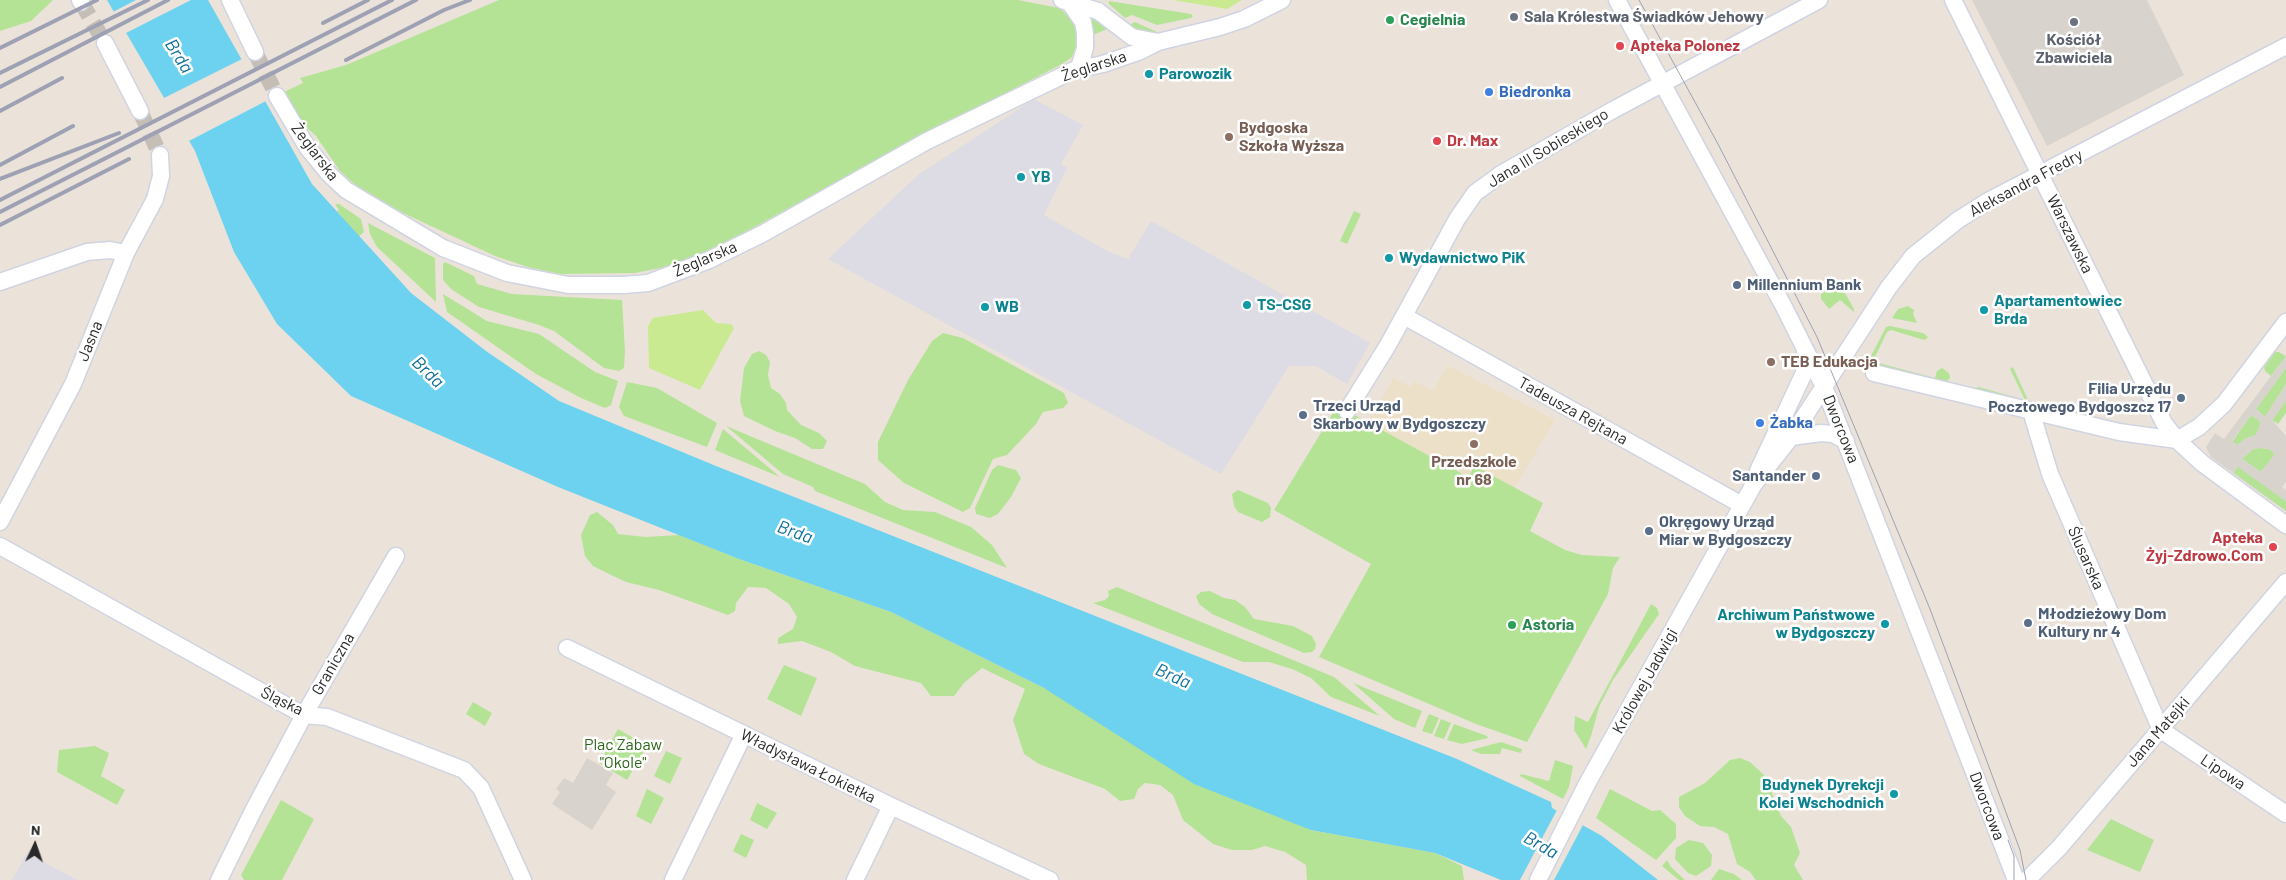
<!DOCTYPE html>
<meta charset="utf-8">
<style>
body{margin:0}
#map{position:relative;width:2286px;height:880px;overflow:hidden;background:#ebe3da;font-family:Barlow,sans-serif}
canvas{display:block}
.north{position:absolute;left:10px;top:820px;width:50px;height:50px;-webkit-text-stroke:4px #fff;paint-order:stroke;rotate:3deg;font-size:14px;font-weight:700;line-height:20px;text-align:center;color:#292929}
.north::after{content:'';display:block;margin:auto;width:18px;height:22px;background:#292929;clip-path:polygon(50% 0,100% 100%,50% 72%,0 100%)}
</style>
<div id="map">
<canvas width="2286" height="880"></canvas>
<div class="north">N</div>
</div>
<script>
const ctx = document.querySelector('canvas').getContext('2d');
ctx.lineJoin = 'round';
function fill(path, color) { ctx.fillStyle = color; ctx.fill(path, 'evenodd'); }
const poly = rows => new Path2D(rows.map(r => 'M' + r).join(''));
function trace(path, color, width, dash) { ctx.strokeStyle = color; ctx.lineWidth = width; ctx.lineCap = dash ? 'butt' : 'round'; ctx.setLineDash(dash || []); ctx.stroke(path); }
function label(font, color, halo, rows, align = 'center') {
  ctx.font = font + ' Barlow,sans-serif'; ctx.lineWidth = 5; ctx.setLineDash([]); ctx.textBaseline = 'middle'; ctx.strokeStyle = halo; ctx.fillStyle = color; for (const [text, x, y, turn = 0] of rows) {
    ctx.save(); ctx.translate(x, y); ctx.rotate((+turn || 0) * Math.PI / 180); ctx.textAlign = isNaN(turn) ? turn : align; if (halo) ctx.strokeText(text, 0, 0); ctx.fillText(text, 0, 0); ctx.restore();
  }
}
const industrial = poly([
 [1034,99,1083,125,1061,164,1067,168,1044,215,1109,252,1128,259,1151,221,1370,343,1347,384,1316,366,1289,366,1221,474,828,259,918,175],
 [27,853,77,880,12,880]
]);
const education = poly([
 [1447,365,1555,420,1515,488,1476,466,1469,477,1368,423,1393,378,1411,387,1415,381,1433,391]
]);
const green = poly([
 [0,0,53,0,31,21,0,31],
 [499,0,1018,0,1059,8,1070,17,1077,31,1076,47,1072,57,1062,64,880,158,707,253,670,266,635,273,560,274,528,267,495,256,401,212,359,188,340,171,316,136,297,119,284,92,303,83,300,78,346,65],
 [1109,1,1191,14,1193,16,1191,18,1157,25,1132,15,1125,18,1109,4],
 [1092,16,1107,29,1093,35,1089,17],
 [1135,22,1157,32,1138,32,1129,25],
 [335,204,339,204,361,219,364,232,358,237,337,211,339,210],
 [1354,211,1361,214,1347,244,1340,241],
 [368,223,435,258,436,302,377,247,370,234],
 [445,262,474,276,477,284,512,294,622,300,625,351,624,368,619,371,604,368,554,331,539,325,479,307,451,289,443,280,443,264],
 [1840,284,1854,309,1854,312,1840,300,1829,309,1821,299,1821,294],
 [443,294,487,321,539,334,595,372,618,381,611,405,605,408,581,398,536,374,447,312],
 [1908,306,1914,310,1913,314,1917,323,1892,318,1898,309],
 [1890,326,1923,333,1928,337,1925,340,1921,339,1891,330,1887,332,1874,359,1875,362,1935,378,1937,371,1942,368,1949,373,1950,378,1944,384,1870,364,1869,360,1886,327],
 [943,333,963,338,1064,393,1068,403,1063,408,1043,412,1036,424,1007,455,993,459,970,508,963,512,904,483,878,460,878,442,908,380,932,341],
 [759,351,766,355,770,362,768,375,771,388,780,394,786,403,787,410,801,425,819,433,827,441,823,449,812,449,795,438,775,431,744,416,740,401,744,368,752,354],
 [2275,352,2279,352,2286,356,2271,376,2265,371,2264,367],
 [2013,367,2027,398,2026,402,1975,388,1979,387,2025,400,2010,369],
 [2286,368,2286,384,2265,417,2256,409],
 [627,382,657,388,717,423,707,447,624,416,619,407],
 [2286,401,2286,413,2278,424,2272,420],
 [1336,408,1347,411,1468,477,1475,466,1543,503,1530,531,1565,550,1582,555,1620,557,1613,568,1608,594,1527,742,1476,724,1319,657,1371,564,1274,510],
 [2251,415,2261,422,2256,435,2245,439,2237,445,2232,442],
 [726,426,865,484,885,502,903,510,935,512,971,527,992,545,1007,568,815,491,813,487,783,474],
 [723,429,780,477,715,450],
 [2259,448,2269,449,2275,454,2261,472,2242,459,2253,449],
 [998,465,1016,470,1021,478,1011,497,998,514,990,518,976,514,975,508,992,470],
 [2238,466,2286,501,2286,511,2233,473],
 [1238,490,1268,503,1271,508,1270,517,1262,522,1238,512,1234,506,1232,494],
 [597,512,613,525,618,534,645,537,679,535,739,559,891,612,1044,688,1311,830,1435,853,1462,866,1464,880,1307,880,1306,865,1285,852,1265,846,1252,850,1232,850,1213,844,1183,820,1173,795,1160,785,1145,783,1138,789,1134,799,1120,801,1105,789,1039,764,1024,754,1013,720,1025,689,982,668,964,683,954,696,931,696,921,683,855,666,831,652,802,641,778,644,778,638,793,629,797,617,789,604,766,588,748,587,736,603,735,611,728,615,659,590,626,582,609,574,593,566,585,556,581,535,590,515],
 [1117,587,1334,677,1380,716,1331,697,1311,678,1292,669,1269,662,1243,662,1093,603,1105,600,1109,596,1108,591],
 [1210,591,1224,598,1235,600,1245,607,1254,619,1293,626,1312,636,1316,644,1315,649,1312,652,1304,653,1212,614,1199,604,1196,596,1201,592],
 [1651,604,1657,608,1659,614,1613,680,1599,707,1591,736,1586,749,1574,730,1575,716,1588,722],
 [784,665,817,678,801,716,767,699],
 [1353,683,1422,711,1415,728,1394,719],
 [473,702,492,713,485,726,466,714],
 [1429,714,1439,718,1432,734,1422,731],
 [1441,719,1451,723,1444,739,1434,736],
 [1454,724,1487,736,1488,738,1462,744,1447,740],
 [618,729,647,746,627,780,599,763],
 [1501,742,1522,749,1521,753,1502,748,1500,754,1481,754,1471,750],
 [95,746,109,753,101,776,125,790,117,805,57,772,59,750],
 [666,751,682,758,670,784,654,776],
 [1740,758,1750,762,1765,776,1781,816,1791,827,1800,853,1794,865,1803,880,1756,880,1750,872,1737,864,1728,834,1714,827,1700,826,1685,816,1679,807,1679,797,1705,783,1730,760],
 [1555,760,1573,766,1569,787,1563,799,1520,776,1521,774,1549,781],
 [647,789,664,798,651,824,636,816],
 [1610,789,1652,811,1660,810,1676,824,1676,838,1656,860,1596,818],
 [281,800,314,819,282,880,244,880,241,875],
 [757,803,777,813,767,829,750,820],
 [2111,819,2154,840,2140,872,2087,850],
 [741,834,754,840,746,858,733,851],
 [1689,840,1703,843,1712,855,1711,866,1696,876,1688,873,1675,859,1676,848],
 [1667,860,1671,867,1685,880,1679,880,1662,866],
 [1719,869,1734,874,1742,880,1711,880]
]);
const pitch = poly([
 [1173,0,1242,0,1227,9],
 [703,310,716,323,731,324,734,328,700,390,649,368,648,326,653,318]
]);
const plaza = poly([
 [1972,0,2147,0,2184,75,2047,146],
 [2286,356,2286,368,2256,409,2265,417,2286,384,2286,401,2272,420,2286,436,2286,482,2282,487,2286,490,2286,501,2238,467,2233,472,2286,511,2211,457,2206,447,2215,433,2224,439],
 [2251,415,2261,422,2256,435,2245,439,2237,445,2232,441],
 [2259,448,2269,449,2275,454,2261,472,2242,459,2253,449],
 [587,758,613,773,606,785,616,792,592,830,552,804,560,792,556,789,564,778,573,783]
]);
const water = poly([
 [107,0,208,0,312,184,411,293,486,351,559,401,716,466,1457,759,1551,802,1552,808,1602,836,1658,880,1501,880,1435,853,1311,830,1194,784,1044,688,891,612,739,559,558,487,351,396,277,324,234,252,195,151]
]);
const pier = poly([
 [136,0,191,0,124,34,111,13],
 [244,58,268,100,187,142,162,99],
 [1558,808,1584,823,1554,880,1520,880]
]);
const minorTunnel = poly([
 [81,2,105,43],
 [255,52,277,96],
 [140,111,160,155]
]);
const minor = poly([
 [80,0,81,2],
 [230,0,255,52],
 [1062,0,1098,11,1132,37,1158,42],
 [1617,0,1784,307,1824,387,2016,880],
 [1953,0,2164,423,2177,440,2202,463,2286,525],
 [1069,2,1083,22,1085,33,1085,48,1079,68],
 [105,43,140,111],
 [277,96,307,147,329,174,346,190,443,248,507,273,568,285,624,285,648,283,709,260,762,234,927,141,1074,70,1103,64,1138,52,1158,42,1220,27,1244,19,1282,0],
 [0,282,87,252,110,250,126,253],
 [1404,316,1742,505],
 [1874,373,2119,432,2177,440],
 [1347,411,1388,345,1457,219,1475,193,1501,174,1613,110,1819,0],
 [2031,411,2050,474,2161,730,2286,814],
 [1791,437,1821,433,1833,434,1846,441],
 [2177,440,2199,427,2224,404,2286,322],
 [1758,471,1804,373,1805,352],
 [0,522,73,384,126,253,155,199,161,176,160,155],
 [0,546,289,707,304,715,327,717,464,770,481,788,523,880],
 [567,648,891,806,1050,880],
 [219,880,253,811,304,715,396,556],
 [673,880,744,734],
 [855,880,891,806],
 [1538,880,1588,782,1754,484,1791,437,1889,287,1913,256,1958,220,1988,201,2286,46],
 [2027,880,2059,848,2286,582]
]);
const tram = poly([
 [1639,0,1718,144,1817,337,1930,609,2020,850,2026,880],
 [2008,840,2014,856,2014,880]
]);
const rail = poly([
 [323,23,368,0],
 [0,48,97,0],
 [346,60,444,10,470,0],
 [0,73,148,0],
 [0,87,168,0],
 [0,111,62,78],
 [0,165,73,126],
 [0,179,119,133],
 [0,200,392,0],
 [0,212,416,0],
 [0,225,129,159]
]);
const markers = [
 [1514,17,5,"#6b7280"],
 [1390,20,5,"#2e9e5b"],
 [2074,22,5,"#6b7280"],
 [1620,46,5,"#e0444e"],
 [1149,74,5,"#0f9aa8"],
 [1489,92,5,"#3f7fe0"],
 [1229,137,5,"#8d6e63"],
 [1437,141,5,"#e0444e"],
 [1021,177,5,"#0f9aa8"],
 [1389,258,5,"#0f9aa8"],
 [1737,285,5,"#5c6f8a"],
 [1247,305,5,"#0f9aa8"],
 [985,307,5,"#0f9aa8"],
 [1984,310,5,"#0f9aa8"],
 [1771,362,5,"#8d6e63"],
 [2181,398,5,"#5c6f8a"],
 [1303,415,5,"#5c6f8a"],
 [1760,423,5,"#3f7fe0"],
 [1474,444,5,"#8d6e63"],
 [1816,476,5,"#5c6f8a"],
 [1649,531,5,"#5c6f8a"],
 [2273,547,5,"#e0444e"],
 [2028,623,5,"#5c6f8a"],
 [1885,624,5,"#0f9aa8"],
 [1512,625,5,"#2e9e5b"],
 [1894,794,5,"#0f9aa8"]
];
const worshipNames = [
 ["Sala Królestwa Świadków Jehowy",1524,17],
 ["Kościół",2074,40,"center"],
 ["Zbawiciela",2074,58,"center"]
];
const leisureNames = [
 ["Cegielnia",1400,20],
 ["Astoria",1522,625]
];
const healthNames = [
 ["Apteka Polonez",1630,46],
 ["Dr. Max",1447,141],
 ["Apteka",2263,538,"right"],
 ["Żyj-Zdrowo.Com",2263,556,"right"]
];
const streetNames = [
 ["Żeglarska",1094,66,-18],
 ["Jana III Sobieskiego",1548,148,-31],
 ["Żeglarska",315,152,53],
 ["Aleksandra Fredry",2026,183,-28],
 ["Warszawska",2070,234,64],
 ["Żeglarska",705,259,-23],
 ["Jasna",90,341,-68],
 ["Tadeusza Rejtana",1573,411,29],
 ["Dworcowa",1841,429,68],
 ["Ślusarska",2086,558,66],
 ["Graniczna",333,664,-60],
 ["Królowej Jadwigi",1645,681,-61],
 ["Śląska",282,701,26],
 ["Jana Matejki",2158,732,-49],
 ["Władysława Łokietka",808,766,26],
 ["Lipowa",2223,772,34],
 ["Dworcowa",1987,806,69]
];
const cultureNames = [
 ["Parowozik",1159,74],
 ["YB",1031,177],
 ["Wydawnictwo PiK",1399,258],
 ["Apartamentowiec",1994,301],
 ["Brda",1994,319],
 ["TS-CSG",1257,305],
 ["WB",995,307],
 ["Archiwum Państwowe",1875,615,"right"],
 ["w Bydgoszczy",1875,633,"right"],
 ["Budynek Dyrekcji",1884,785,"right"],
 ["Kolei Wschodnich",1884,803,"right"]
];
const shopNames = [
 ["Biedronka",1499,92],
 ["Żabka",1770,423]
];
const educationNames = [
 ["Bydgoska",1239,128],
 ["Szkoła Wyższa",1239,146],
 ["TEB Edukacja",1781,362],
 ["Przedszkole",1474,462,"center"],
 ["nr 68",1474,480,"center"]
];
const serviceNames = [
 ["Millennium Bank",1747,285],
 ["Filia Urzędu",2171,389,"right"],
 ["Pocztowego Bydgoszcz 17",2171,407,"right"],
 ["Trzeci Urząd",1313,406],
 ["Skarbowy w Bydgoszczy",1313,424],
 ["Santander",1806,476,"right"],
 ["Okręgowy Urząd",1659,522],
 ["Miar w Bydgoszczy",1659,540],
 ["Młodzieżowy Dom",2038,614],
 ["Kultury nr 4",2038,632]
];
const parkNames = [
 ["Plac Zabaw",623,745],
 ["\"Okole\"",623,763]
];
const waterNames = [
 ["Brda",179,56,58],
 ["Brda",428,372,44],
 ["Brda",795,532,20],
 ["Brda",1173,676,24],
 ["Brda",1541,845,30]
];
fill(industrial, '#dddbe3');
fill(education, '#ede0c9');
fill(green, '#b4e396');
fill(pitch, '#c9ea91');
fill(plaza, '#d8d3cd');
fill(water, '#6cd2ef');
fill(pier, '#ebe3da');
trace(minorTunnel, '#c4beb7', 16, [16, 8]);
trace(minor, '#d0d4e2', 19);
trace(minor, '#fff', 16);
trace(tram, '#9da1b3', 1);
trace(rail, '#9da1b3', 4);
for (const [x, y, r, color] of markers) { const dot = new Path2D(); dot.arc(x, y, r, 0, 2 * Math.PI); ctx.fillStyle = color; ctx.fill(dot); trace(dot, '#fff', 2); }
label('bold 16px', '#5b616d', '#fff', worshipNames, 'left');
label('bold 16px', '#27864d', '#fff', leisureNames, 'left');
label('bold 16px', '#be3a42', '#fff', healthNames, 'left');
label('16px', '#292929', '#fff', streetNames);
label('bold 16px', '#0d838f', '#fff', cultureNames, 'left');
label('bold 16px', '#366cbe', '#fff', shopNames, 'left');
label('bold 16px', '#785e54', '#fff', educationNames, 'left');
label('bold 16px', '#4e5e75', '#fff', serviceNames, 'left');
label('16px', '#2c6619', '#fff', parkNames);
label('italic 18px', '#0c6f99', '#fff', waterNames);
</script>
